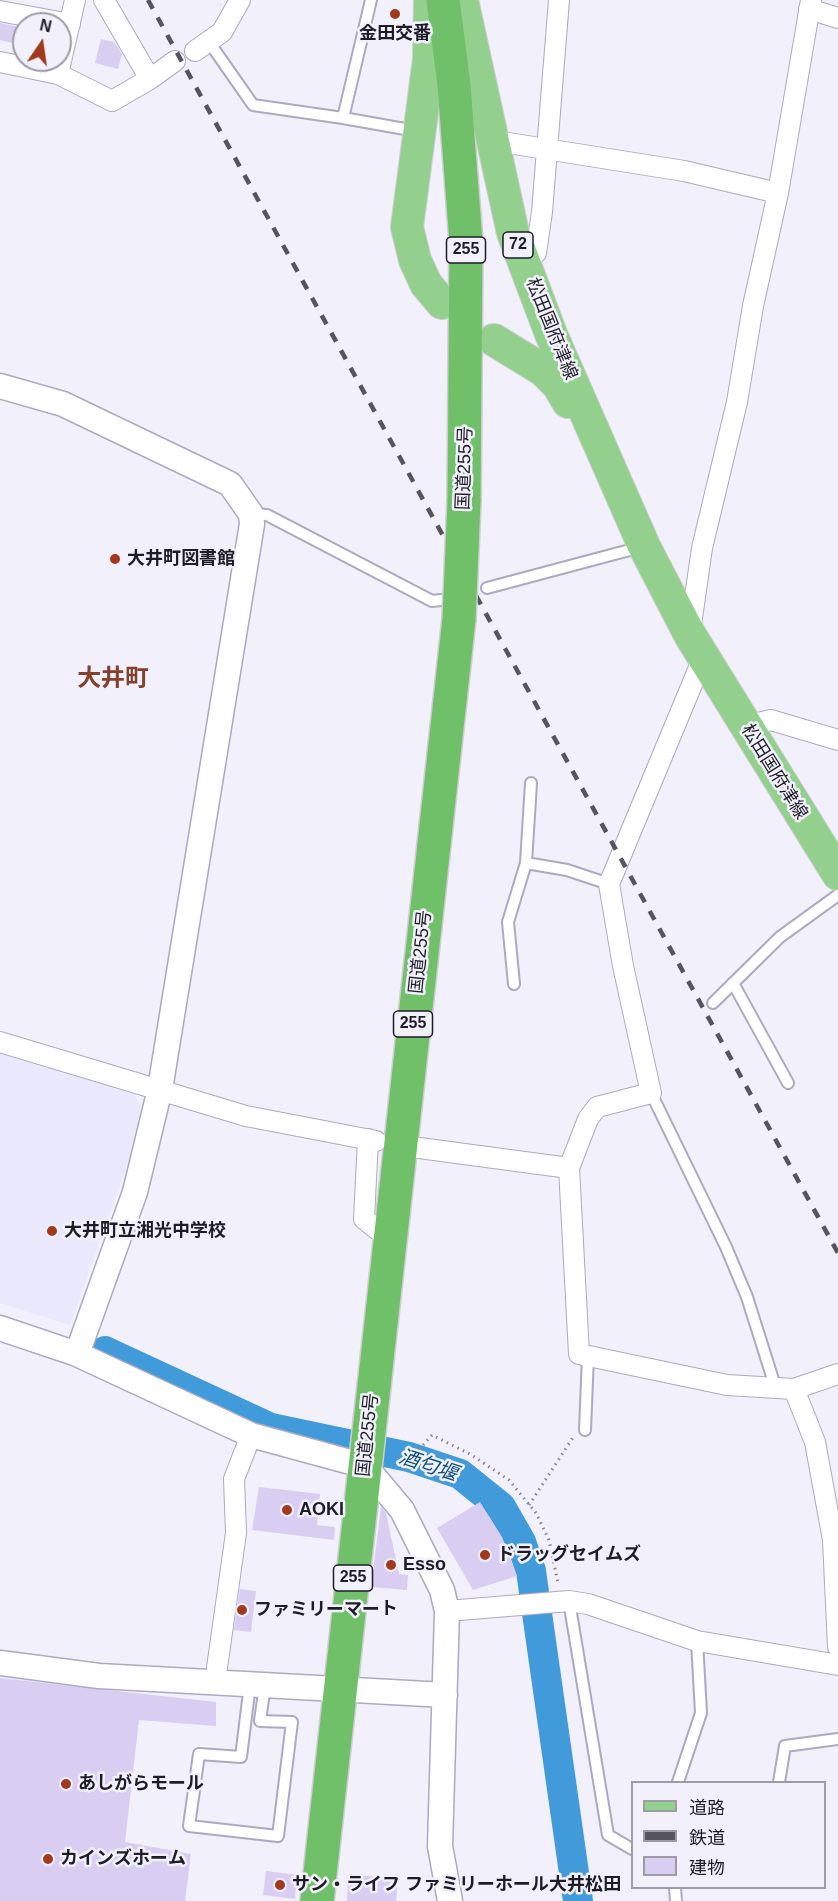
<!DOCTYPE html>
<meta charset="utf-8">
<style>
body{margin:0}
#map{position:relative;width:838px;height:1901px;overflow:hidden;background:#f1f0fb;font-family:Helvetica,"Noto Sans JP",sans-serif}
canvas{display:block}
.legend{position:absolute;left:631px;top:1781px;width:195px;height:108px;box-sizing:border-box;background:#f1f0fb;border:2px solid #9d9ba6;margin:0;padding:8px 10px;list-style:none;font-size:18px;color:#1e1c26}
.legend li{display:flex;align-items:center;gap:12px;height:30px}
.legend b{width:30px;border:2px solid #9d9ba6}
.north{position:absolute;left:12px;top:12px;width:60px;height:60px;box-sizing:border-box;background:#f1f0fb;border:2px solid #9d9ba6;border-radius:50%;rotate:13deg;font-size:16px;font-weight:700;line-height:24px;text-align:center;color:#1e1c26}
.north::after{content:'';display:block;margin:auto;width:21px;height:27px;background:#a1391d;clip-path:polygon(50% 0,100% 100%,50% 72%,0 100%)}
</style>
<div id="map">
<canvas width="838" height="1901"></canvas>
<ul class="legend">
<li><b style="height:8px;background:#93d08e"></b>道路</li>
<li><b style="height:8px;background:#56545e"></b>鉄道</li>
<li><b style="height:16px;background:#d9cef2"></b>建物</li>
</ul>
<div class="north">N</div>
</div>
<script>
const ctx = document.querySelector('canvas').getContext('2d');
ctx.lineJoin = 'round';
function fill(path, color) { ctx.fillStyle = color; ctx.fill(path, 'evenodd'); }
const poly = rows => new Path2D(rows.map(r => 'M' + r).join(''));
function trace(path, color, width, dash) { ctx.strokeStyle = color; ctx.lineWidth = width; ctx.lineCap = dash ? 'butt' : 'round'; ctx.setLineDash(dash || []); ctx.stroke(path); }
function label(font, color, halo, rows, align = 'center') {
  ctx.font = font + ' Helvetica,"Noto Sans JP",sans-serif'; ctx.lineWidth = 5; ctx.setLineDash([]); ctx.textBaseline = 'middle'; ctx.strokeStyle = halo; ctx.fillStyle = color; for (const [text, x, y, turn = 0] of rows) {
    ctx.save(); ctx.translate(x, y); ctx.rotate((+turn || 0) * Math.PI / 180); ctx.textAlign = isNaN(turn) ? turn : align; if (halo) ctx.strokeText(text, 0, 0); ctx.fillText(text, 0, 0); ctx.restore();
  }
}
const built = poly([
 [0,1050,132,1091,141,1106,129,1159,70,1325,0,1303]
]);
const river = poly([
 [105,1351,271,1428,409,1457,460,1474,501,1507,521,1542,531,1571,578,1901]
]);
const building = poly([
 [0,23,24,28,24,46,0,40],
 [101,39,114,42,122,54,118,69,95,63],
 [259,1487,320,1494,317,1525,335,1527,334,1540,252,1530],
 [480,1502,502,1537,517,1576,473,1590,437,1528],
 [381,1507,386,1513,399,1574,408,1575,407,1590,371,1587],
 [240,1589,256,1591,251,1632,234,1630],
 [0,1678,216,1702,216,1726,139,1720,125,1842,191,1854,185,1901,0,1901],
 [266,1871,297,1875,295,1899,263,1895],
 [348,1874,398,1879,396,1901,347,1901]
]);
const path = poly([
 [407,1463,432,1435,470,1454,509,1480,536,1513,549,1540,558,1583],
 [529,1505,574,1436]
]);
const service = poly([
 [209,42,253,105,343,118,371,0],
 [343,118,405,129],
 [251,514,267,515,432,601,441,600],
 [487,588,641,547],
 [526,863,567,870,609,884],
 [733,983,788,1083],
 [514,984,508,922,526,863,531,783],
 [713,1003,780,937,838,895],
 [651,1093,726,1247,747,1297,776,1389],
 [585,1430,588,1356],
 [569,1601,608,1835,632,1849],
 [250,1684,241,1757,199,1754,189,1826,278,1836,292,1722,260,1721,265,1685],
 [678,1782,701,1713,697,1641],
 [779,1782,785,1746,838,1739],
 [675,1888,676,1901]
]);
const minor = poly([
 [104,0,150,79,175,61],
 [809,9,838,18],
 [0,11,70,24],
 [195,51,222,32,240,0],
 [0,62,58,74,112,101,150,79],
 [58,74,75,0],
 [502,142,684,171,778,193],
 [536,253,542,212,559,0],
 [690,632,702,548,737,402,753,306,778,193,811,0],
 [745,726,771,720,838,740],
 [0,1042,246,1116,376,1141],
 [368,1139,364,1219,389,1239],
 [412,1147,569,1168,579,1354,727,1385,794,1389,838,1374],
 [569,1168,588,1119,597,1107,651,1093,623,966,609,884,703,658],
 [794,1389,815,1442,833,1540,838,1647],
 [447,1611,569,1601,588,1604,697,1641,838,1665],
 [215,1682,236,1533,234,1479,251,1435]
]);
const tertiary = poly([
 [0,386,63,404,230,484,251,514,252,524,160,1089,135,1192,77,1354],
 [0,1328,77,1354,251,1435,365,1466,402,1510,442,1590,447,1611,440,1846,450,1901],
 [0,1663,99,1676,445,1695]
]);
const primary = poly([
 [430,0,429,59,407,227,415,260,426,284,442,303],
 [462,0,513,233,551,334,644,546,690,635,838,874],
 [494,340,543,370,558,385,568,402]
]);
const trunk = poly([
 [443,0,454,85,466,242,464,502],
 [317,1901,459,619]
]);
const rail = poly([
 [148,0,838,1253]
]);
const trunkBridge = poly([
 [459,619,464,502]
]);
const markers = [
 [395,14,6,"#a1391d"],
 [115,559,6,"#a1391d"],
 [52,1231,6,"#a1391d"],
 [287,1510,6,"#a1391d"],
 [485,1555,6,"#a1391d"],
 [391,1565,6,"#a1391d"],
 [242,1610,6,"#a1391d"],
 [66,1784,6,"#a1391d"],
 [48,1859,6,"#a1391d"],
 [280,1885,6,"#a1391d"]
];
const shields = [
 [518,245,30],
 [466,250,39],
 [413,1024,39],
 [353,1578,39]
];
const shieldNames = [
 ["72",518,245],
 ["255",466,250],
 ["255",413,1024],
 ["255",353,1578]
];
const poiNames = [
 ["金田交番",395,34,"center"],
 ["大井町図書館",127,559],
 ["大井町立湘光中学校",64,1231],
 ["AOKI",299,1510],
 ["ドラッグセイムズ",497,1555],
 ["Esso",403,1565],
 ["ファミリーマート",254,1610],
 ["あしがらモール",78,1784],
 ["カインズホーム",60,1859],
 ["サン・ライフ ファミリーホール大井松田",292,1885]
];
const streetNames = [
 ["松田国府津線",551,329,68],
 ["国道255号",465,468,-88],
 ["松田国府津線",774,772,58],
 ["国道255号",421,952,-84],
 ["国道255号",368,1435,-84]
];
const waterNames = [
 ["酒匂堰",428,1466,18]
];
const districtNames = [
 ["大井町",113,679]
];
fill(built, '#eae8fc');
trace(river, '#419bdb', 30);
fill(building, '#d9cef2');
trace(service, '#aca9c2', 14);
trace(minor, '#aca9c2', 22);
trace(tertiary, '#aca9c2', 27);
trace(primary, '#cecdcf', 34);
trace(trunk, '#cecdcf', 36);
trace(path, '#878690', 3, [1.5, 4.5]);
trace(service, '#fff', 10);
trace(minor, '#fff', 20);
trace(tertiary, '#fff', 24);
trace(primary, '#93d08e', 32);
trace(trunk, '#6fc068', 33);
trace(rail, '#56545e', 4.5, [10, 10]);
trace(trunkBridge, '#cecdcf', 36, []);
trace(trunkBridge, '#6fc068', 33);
for (const [x, y, r, color] of markers) { const dot = new Path2D(); dot.arc(x, y, r, 0, 2 * Math.PI); ctx.fillStyle = color; ctx.fill(dot); trace(dot, '#f1f0fb', 2); }
for (const [x, y, w] of shields) { const box = new Path2D(); box.roundRect(x - w / 2, y - 13, w, 26, 4.5); ctx.fillStyle = '#f1f0fb'; ctx.fill(box); trace(box, '#1e1c26', 1.5); }
label('bold 16px', '#1e1c26', null, shieldNames);
label('bold 18px', '#1e1c26', '#f1f0fb', poiNames, 'left');
label('18px', '#1e1c26', '#f1f0fb', streetNames);
label('italic 20px', '#0d517b', '#f1f0fb', waterNames);
label('bold 24px', '#843f2d', '#f1f0fb', districtNames);
</script>
